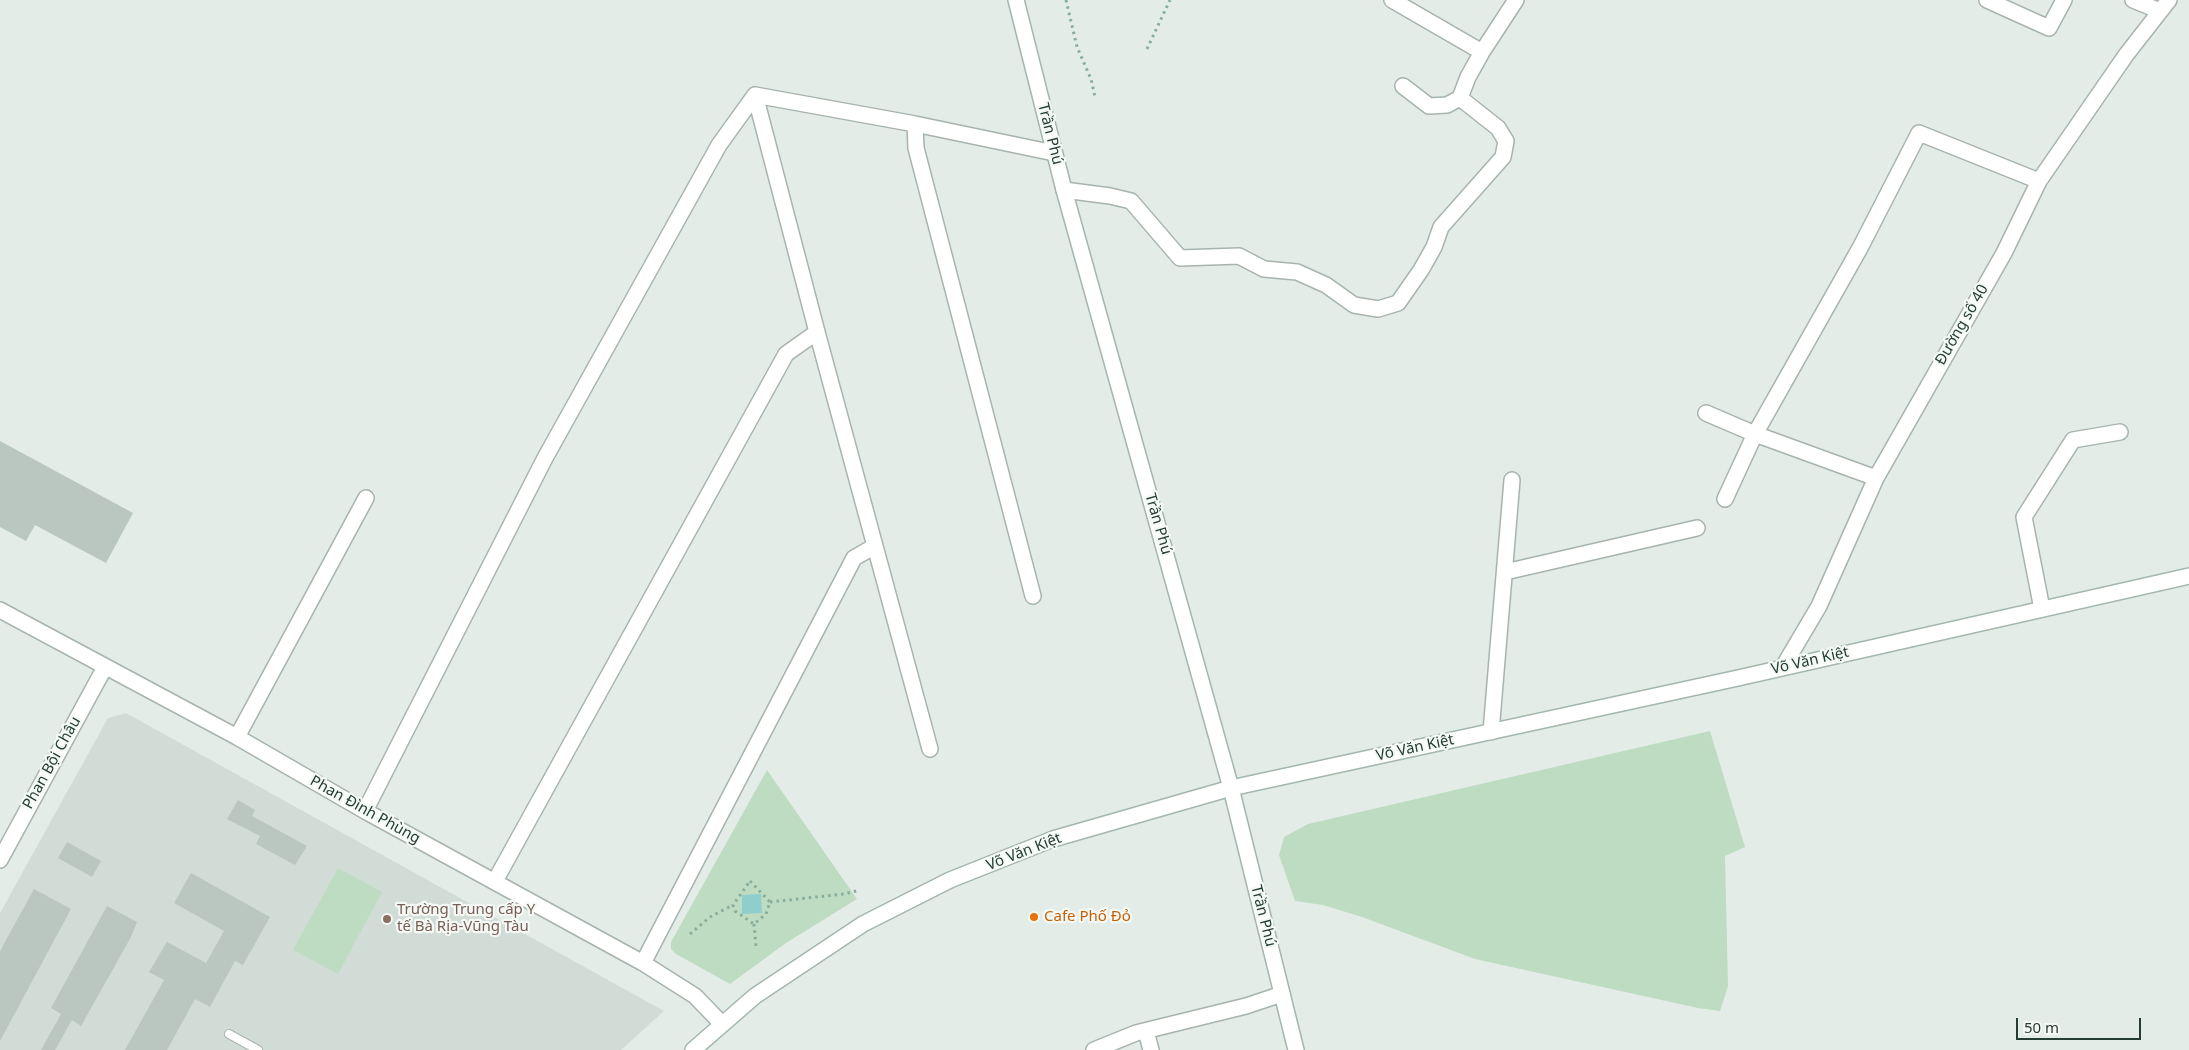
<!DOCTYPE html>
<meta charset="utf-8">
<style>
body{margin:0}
#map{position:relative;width:2189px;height:1050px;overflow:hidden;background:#e4ece7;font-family:"Noto Sans",sans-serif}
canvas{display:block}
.scale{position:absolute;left:2016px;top:1018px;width:125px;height:22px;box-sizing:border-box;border:2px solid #243d32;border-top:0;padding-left:6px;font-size:15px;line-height:18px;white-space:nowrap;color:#243d32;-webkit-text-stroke:4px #f4f9f6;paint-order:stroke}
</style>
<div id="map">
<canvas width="2189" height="1050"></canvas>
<div class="scale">50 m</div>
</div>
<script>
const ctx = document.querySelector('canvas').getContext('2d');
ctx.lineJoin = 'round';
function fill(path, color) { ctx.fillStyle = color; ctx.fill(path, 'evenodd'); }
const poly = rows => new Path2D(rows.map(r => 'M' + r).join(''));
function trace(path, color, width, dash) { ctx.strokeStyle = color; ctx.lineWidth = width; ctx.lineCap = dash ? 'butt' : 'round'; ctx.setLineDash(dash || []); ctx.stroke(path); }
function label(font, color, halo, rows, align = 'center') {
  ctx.font = font + ' "Noto Sans",sans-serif'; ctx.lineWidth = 4.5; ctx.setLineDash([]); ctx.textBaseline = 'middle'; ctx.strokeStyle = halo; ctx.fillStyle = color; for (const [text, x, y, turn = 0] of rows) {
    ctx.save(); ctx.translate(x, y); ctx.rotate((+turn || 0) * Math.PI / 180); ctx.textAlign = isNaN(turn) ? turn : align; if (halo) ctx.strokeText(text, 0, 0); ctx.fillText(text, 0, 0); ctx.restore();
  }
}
const built = poly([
 [126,713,664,1011,621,1050,0,1050,0,913,108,718]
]);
const green = poly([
 [1710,731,1745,847,1725,856,1728,986,1720,1011,1698,1008,1475,959,1362,917,1323,905,1295,901,1279,855,1284,837,1308,824],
 [767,770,857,899,786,943,730,984,676,954,671,949,671,942],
 [338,868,382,892,338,974,293,950]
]);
const water = poly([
 [761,894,762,913,742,914,742,895]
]);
const building = poly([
 [0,441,133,513,106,563,35,525,26,541,0,527],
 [238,800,255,810,252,816,307,846,295,865,256,844,260,836,227,819],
 [67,842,101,861,92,877,58,858],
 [191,873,270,917,243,965,235,961,210,1007,195,999,167,1050,125,1050,164,980,149,972,167,942,206,963,224,931,174,903],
 [34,889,71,909,0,1041,0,951],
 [107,906,137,922,131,937,81,1026,72,1020,55,1050,41,1050,61,1014,51,1008]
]);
const path = poly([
 [1066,0,1077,47,1091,79,1095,97],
 [1147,49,1170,0],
 [750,881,770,902,766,914,754,924,735,911,733,905,750,881],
 [770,902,844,894,860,890],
 [754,924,756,946],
 [690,934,710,917,733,905]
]);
const lane = poly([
 [229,1034,258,1050]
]);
const street = poly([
 [1392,0,1482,52],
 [1987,0,2049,28,2064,0],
 [2133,0,2160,11],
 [1403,86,1429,106,1447,105,1460,98,1468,77,1482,52,1516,0],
 [755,95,817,332,930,749],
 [755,95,915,124,1054,153],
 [915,124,916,148,1033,596],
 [1064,190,1110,196,1131,201,1180,258,1239,256,1264,269,1297,272,1326,285,1354,305,1378,309,1398,303,1421,270,1434,247,1441,227,1503,157,1506,141,1498,128,1460,98],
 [1706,413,1755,434,1876,478],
 [1725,499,1755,434,1860,248,1919,133,2039,181],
 [1505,572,1697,528],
 [2042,609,2024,517,2073,440,2120,432],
 [0,610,237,737,365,811,643,963,695,996,722,1024],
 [1783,667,1819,606,1876,478,2004,253,2039,181,2126,55,2169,0],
 [1491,732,1512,480],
 [237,737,366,498],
 [365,811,545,458,719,145,755,95],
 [0,860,105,667],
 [495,881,786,354,817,332],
 [643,963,854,558,875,546],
 [1146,1031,1151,1050],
 [1094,1050,1136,1033,1246,1006,1282,994]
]);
const secondary = poly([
 [1016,0,1064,190,1231,788,1296,1050],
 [693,1050,755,996,863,924,950,880,1053,839,1231,788,1738,678,2189,576]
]);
const markers = [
 [1034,917,5,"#e8710a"],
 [387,919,5,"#8d6e63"]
];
const streetNames = [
 ["Trần Phú",1050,134,76],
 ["Đường số 40",1962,325,-60],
 ["Trần Phú",1158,524,74],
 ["Võ Văn Kiệt",1810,661,-13],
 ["Võ Văn Kiệt",1415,748,-12],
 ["Phan Bội Châu",52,763,-61],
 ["Phan Đình Phùng",365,810,29],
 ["Võ Văn Kiệt",1024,852,-21],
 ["Trần Phú",1263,916,76]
];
const educationNames = [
 ["Trường Trung cấp Y",397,910],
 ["tế Bà Rịa-Vũng Tàu",397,927]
];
const foodNames = [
 ["Cafe Phố Đỏ",1044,917]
];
fill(built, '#d2dcd6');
fill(green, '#bedcc2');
fill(water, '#90cecd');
fill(building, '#b9c7c0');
trace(lane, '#a7b4ad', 10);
trace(street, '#a7b4ad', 18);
trace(secondary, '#a3b7ad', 18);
trace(path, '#87ae9b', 3, [2.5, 4]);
trace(lane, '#fff', 8);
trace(street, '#fff', 15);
trace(secondary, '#fff', 15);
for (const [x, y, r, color] of markers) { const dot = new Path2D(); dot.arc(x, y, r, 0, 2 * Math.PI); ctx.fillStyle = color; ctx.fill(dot); trace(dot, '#f4f9f6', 2); }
label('15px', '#243d32', '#f4f9f6', streetNames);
label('15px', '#785e54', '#f4f9f6', educationNames, 'left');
label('15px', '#c56008', '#f4f9f6', foodNames, 'left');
</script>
